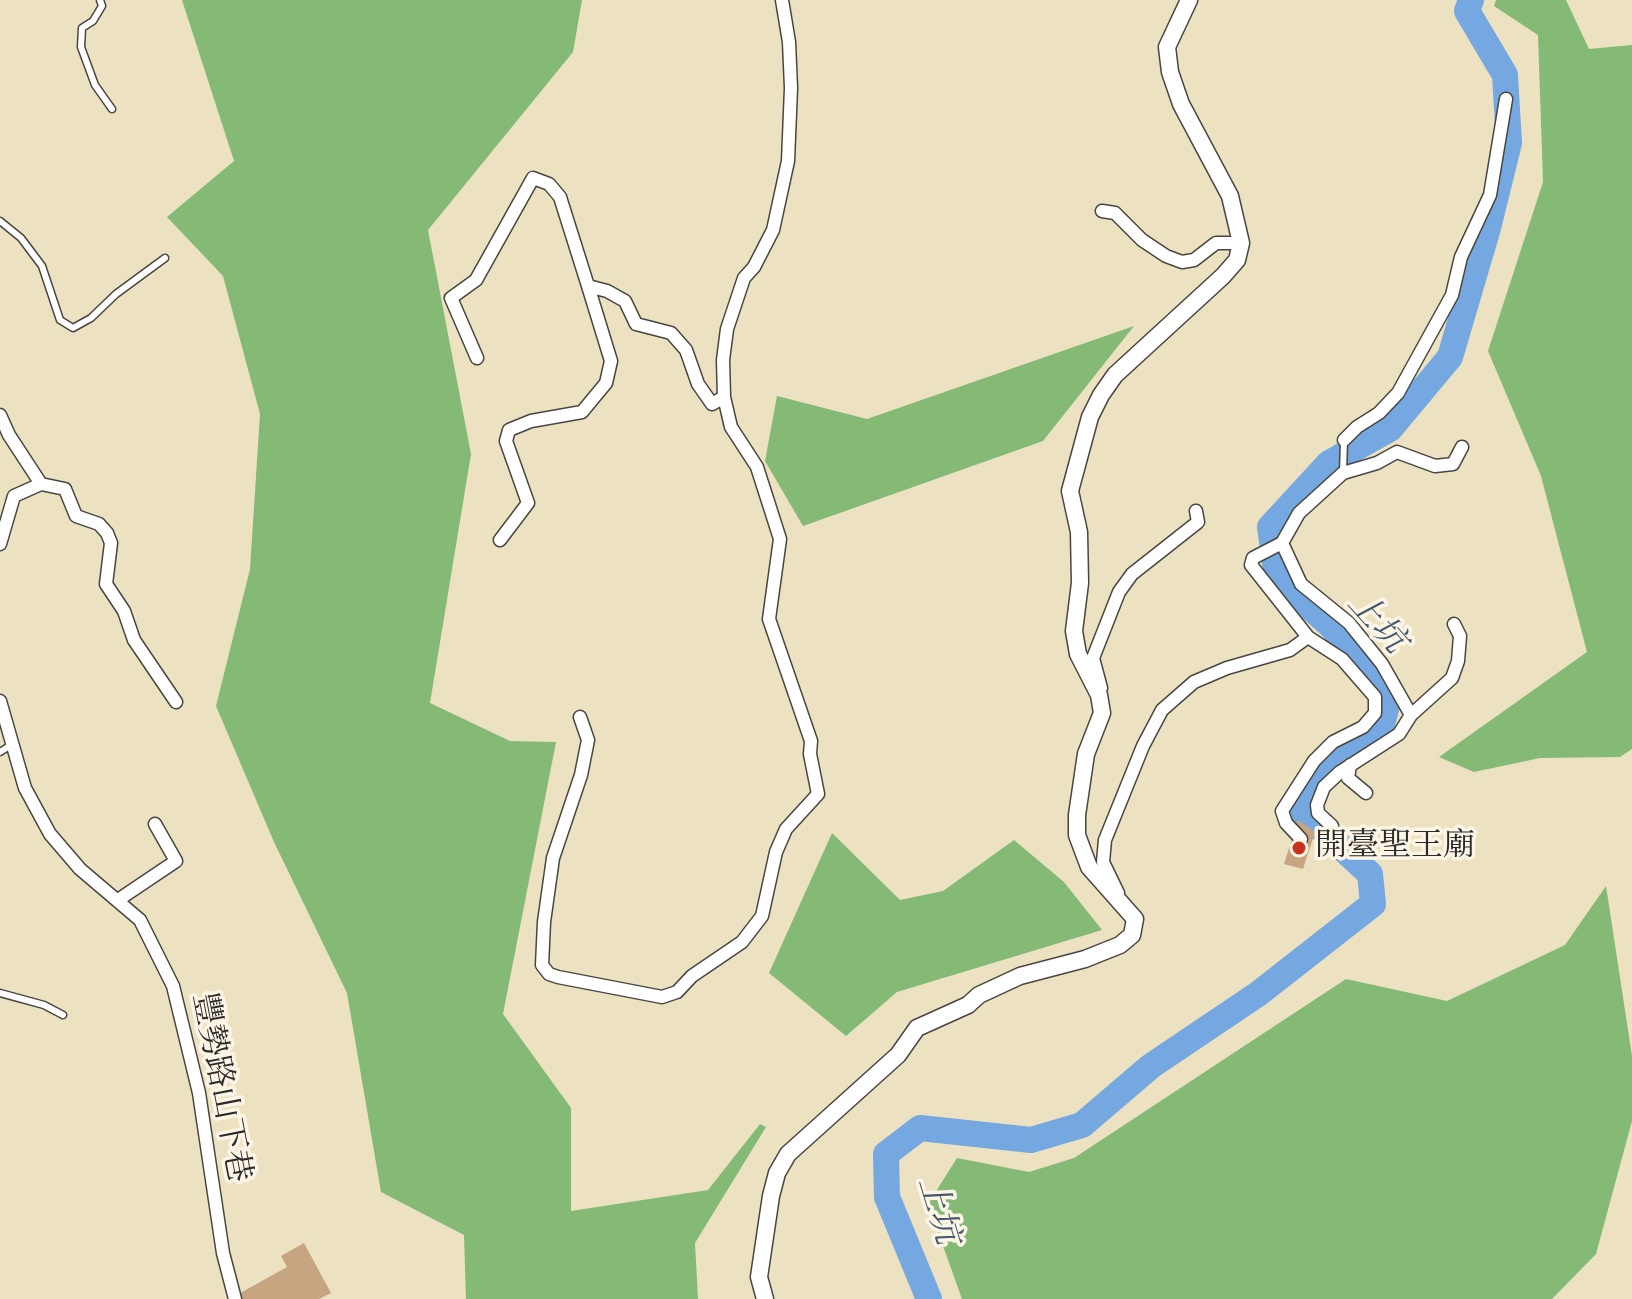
<!DOCTYPE html>
<meta charset="utf-8">
<style>
body{margin:0}
canvas{display:block;background:#ece1c0}
</style>
<canvas width="1632" height="1299"></canvas>
<script>
const ctx = document.querySelector('canvas').getContext('2d');
ctx.lineJoin = 'round';
function fill(path, color) { ctx.fillStyle = color; ctx.fill(path, 'evenodd'); }
const poly = rows => new Path2D(rows.map(r => 'M' + r).join(''));
function trace(path, color, width, dash) { ctx.strokeStyle = color; ctx.lineWidth = width; ctx.lineCap = dash ? 'butt' : 'round'; ctx.setLineDash(dash || []); ctx.stroke(path); }
function label(font, color, halo, rows, align = 'center') {
  ctx.font = font + ' "IM FELL English","Noto Serif TC",serif'; ctx.lineWidth = 7; ctx.setLineDash([]); ctx.textBaseline = 'middle'; ctx.strokeStyle = halo; ctx.fillStyle = color; for (const [text, x, y, turn = 0] of rows) {
    ctx.save(); ctx.translate(x, y); ctx.rotate((+turn || 0) * Math.PI / 180); ctx.textAlign = isNaN(turn) ? turn : align; if (halo) ctx.strokeText(text, 0, 0); ctx.fillText(text, 0, 0); ctx.restore();
  }
}
const forest = poly([
 [182,0,582,0,573,52,428,230,471,454,430,703,510,741,556,742,503,1014,571,1108,571,1211,708,1190,760,1124,766,1127,695,1243,698,1299,466,1299,464,1235,381,1192,347,993,274,842,216,706,250,569,260,414,223,276,167,217,234,161],
 [1496,0,1566,0,1589,49,1632,45,1632,749,1620,757,1540,758,1474,772,1439,757,1587,652,1541,476,1488,351,1543,182,1538,35,1494,6],
 [1134,326,1043,441,803,526,765,461,777,396,867,419],
 [832,833,900,900,943,891,1014,840,1064,882,1102,930,897,992,846,1036,769,973],
 [1606,886,1632,1056,1632,1121,1596,1254,1552,1299,962,1299,928,1204,957,1158,1029,1172,1074,1158,1346,979,1447,1001,1565,945]
]);
const river = poly([
 [929,1299,887,1197,886,1154,920,1128,1031,1140,1082,1125,1151,1066,1258,994,1373,904,1370,874,1301,810,1310,783,1332,758,1381,728,1390,694,1330,625,1277,578,1270,527,1329,463,1390,429,1450,357,1488,228,1509,143,1505,75,1467,11,1471,0]
]);
const building = poly([
 [1298,820,1315,832,1303,869,1284,864],
 [304,1243,331,1293,319,1299,237,1299,235,1296,287,1267,281,1256]
]);
const service = poly([
 [100,0,102,6,93,21,82,28,81,47,95,85,112,109],
 [0,221,21,238,42,266,60,320,73,328,91,318,116,294,165,258],
 [1343,473,1344,440],
 [0,752,11,745],
 [0,993,44,1005,63,1015]
]);
const minor = poly([
 [1102,211,1115,213,1142,240,1166,256,1182,262,1194,260,1216,243,1241,243],
 [477,358,451,298,476,280,533,178,549,184,560,197,588,286],
 [0,415,9,435,41,484,14,496,0,544],
 [1344,440,1357,427,1379,413,1398,393,1452,295,1461,257,1490,195,1506,99],
 [41,484,65,489,76,516,99,524,107,533,111,543,106,584,124,611,134,640,176,702],
 [500,540,528,503,506,441,509,430,531,421,582,412,606,383,611,361,588,286,607,291,625,301,636,324,671,333,686,350,698,384,712,404,724,397,723,360,727,329,744,278,754,267,773,230,788,161,791,88,789,42,782,0],
 [1282,543,1301,584,1349,623,1382,664,1411,715,1399,734,1340,772,1324,787,1317,805,1318,813,1332,826],
 [1101,688,1093,658,1119,592,1132,574,1198,522,1196,511],
 [0,701,25,788,50,834,80,869,140,920,173,986,199,1093,223,1253,235,1299],
 [1411,715,1452,678,1458,661,1460,636,1454,624],
 [580,717,588,740,581,775,553,858,544,922,542,965,549,974,558,977,662,997,677,992,692,976,742,942,762,916,776,852,786,829,818,794,810,754,811,741,769,619,780,539,757,467,731,427,724,397],
 [1350,765,1348,778,1366,793],
 [1301,839,1286,823,1282,811,1314,761,1333,742,1363,727,1375,713,1375,697,1342,659,1308,637,1251,565,1253,558,1282,543,1299,513,1343,473,1377,463,1397,452,1435,466,1453,464,1462,447],
 [1118,893,1103,862,1105,840,1143,746,1162,710,1194,682,1227,668,1290,650,1308,637],
 [118,900,176,861,155,824]
]);
const tertiary = poly([
 [765,1299,759,1277,771,1196,777,1173,788,1154,898,1055,917,1028,968,1005,979,995,1020,976,1085,959,1120,945,1132,935,1135,919,1089,867,1077,835,1077,815,1086,754,1102,713,1099,695,1078,654,1074,631,1080,583,1079,532,1070,491,1090,417,1101,395,1115,375,1223,276,1237,260,1241,243,1230,196,1181,104,1170,72,1167,47,1189,0]
]);
const markers = [
 [1299,848,8,"#c8321e"]
];
const poiNames = [
 ["開臺聖王廟",1315,848]
];
const streetNames = [
 ["豐勢路山下巷",219,1088,79]
];
const waterNames = [
 ["上坑",1375,624,48],
 ["上坑",936,1211,73]
];
fill(forest, '#84ba76');
trace(river, '#75a8e1', 26);
fill(building, '#c7a581');
trace(service, '#484641', 9);
trace(minor, '#484641', 15);
trace(tertiary, '#484641', 19);
trace(service, '#fff', 6);
trace(minor, '#fff', 12);
trace(tertiary, '#fff', 16);
for (const [x, y, r, color] of markers) { const dot = new Path2D(); dot.arc(x, y, r, 0, 2 * Math.PI); ctx.fillStyle = color; ctx.fill(dot); trace(dot, '#fcf5e5', 3); }
label('32px', '#2b2b2b', '#fcf5e5', poiNames, 'left');
label('32px', '#2b2b2b', '#fcf5e5', streetNames);
label('italic 34px', '#45576b', '#fcf5e5', waterNames);
</script>
